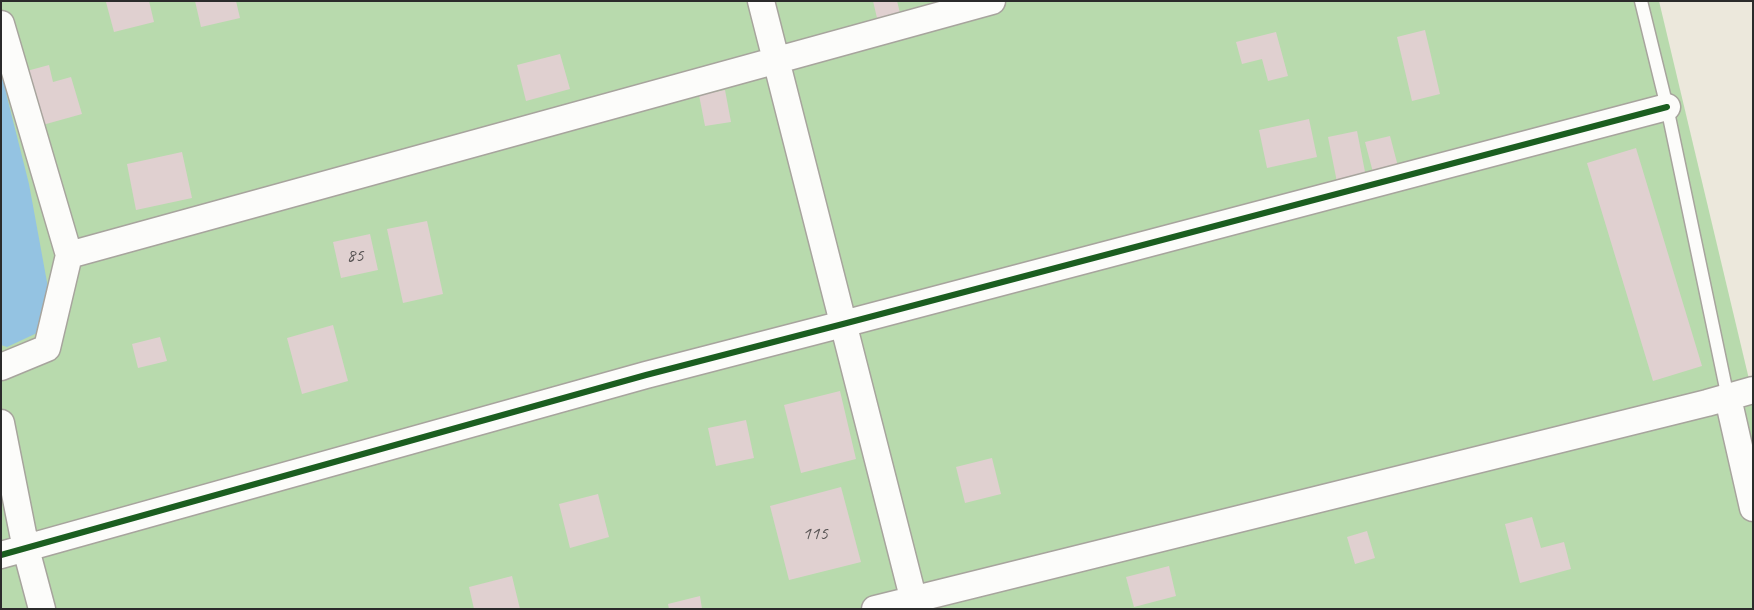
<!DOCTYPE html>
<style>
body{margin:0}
#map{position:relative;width:1754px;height:610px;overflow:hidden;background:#ece8dc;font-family:Caveat,sans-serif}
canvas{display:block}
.frame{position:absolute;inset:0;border:2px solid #2b2b2b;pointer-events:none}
</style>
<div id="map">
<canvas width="1754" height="610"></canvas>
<div class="frame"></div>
</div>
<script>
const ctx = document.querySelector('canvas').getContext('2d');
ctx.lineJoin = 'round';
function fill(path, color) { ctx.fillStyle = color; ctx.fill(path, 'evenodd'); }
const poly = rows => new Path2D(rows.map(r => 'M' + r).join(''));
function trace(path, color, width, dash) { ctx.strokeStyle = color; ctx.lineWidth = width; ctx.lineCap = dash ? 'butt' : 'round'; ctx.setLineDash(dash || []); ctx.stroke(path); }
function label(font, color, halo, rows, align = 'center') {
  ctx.font = font + ' Caveat,sans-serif'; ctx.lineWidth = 4; ctx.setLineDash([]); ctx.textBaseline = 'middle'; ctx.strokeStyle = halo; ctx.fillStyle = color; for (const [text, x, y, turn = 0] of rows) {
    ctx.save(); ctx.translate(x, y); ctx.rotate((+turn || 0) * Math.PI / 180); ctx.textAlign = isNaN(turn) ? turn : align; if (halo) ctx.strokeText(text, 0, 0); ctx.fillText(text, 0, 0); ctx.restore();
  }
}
const green = poly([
 [1,1,1659,1,1753,396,1753,609,1,609]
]);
const water = poly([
 [1,62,7,97,29,184,49,293,37,333,7,347,1,345]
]);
const building = poly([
 [149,1,154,22,114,32,106,2],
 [195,1,236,1,240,18,201,27],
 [873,1,897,1,900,13,877,18],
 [1425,30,1440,94,1412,101,1397,37],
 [1276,32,1288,76,1268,81,1262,59,1242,64,1236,42],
 [560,54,570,89,526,101,517,65],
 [49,65,53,82,71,77,82,114,39,126,23,72],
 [725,90,731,122,705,126,699,95],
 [1309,119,1317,157,1267,168,1259,130],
 [1357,131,1366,177,1337,182,1328,137],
 [1390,136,1400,174,1375,180,1365,142],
 [1636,148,1702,366,1653,381,1587,163],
 [182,152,192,198,136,210,127,164],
 [427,221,443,294,403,303,387,229],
 [370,234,378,270,341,278,333,242],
 [333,325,348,381,302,394,287,338],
 [160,337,167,361,138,368,132,344],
 [840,391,856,459,801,473,784,405],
 [746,420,754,458,716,466,708,428],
 [992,458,1001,494,965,503,956,467],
 [841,487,861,562,789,580,770,506],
 [598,494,609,537,570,548,559,504],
 [1532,517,1541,548,1564,542,1571,569,1520,583,1505,524],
 [1367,531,1375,558,1355,564,1347,537],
 [1169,566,1176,596,1134,607,1126,577],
 [512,576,520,609,474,609,469,587],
 [700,596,702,609,669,609,668,604]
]);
const lane = poly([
 [1641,1,1667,107,1728,398]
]);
const street = poly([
 [761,1,916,609],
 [1,24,69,255,47,348,1,367],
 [69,255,992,1],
 [1728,398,1753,508],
 [1,423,26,549,42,609],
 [1,555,646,375,843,324,1667,107],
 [875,609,1707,403,1753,390]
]);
const cycleway = poly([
 [1,555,646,375,843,324,1667,107]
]);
const numberNames = [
 ["85",355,256],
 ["115",815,534]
];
fill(green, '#b8daad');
fill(water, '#94c3e2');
fill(building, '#e0d0d0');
trace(lane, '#a7a49d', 15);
trace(street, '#a7a49d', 29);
trace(lane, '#fcfcfa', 12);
trace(street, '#fcfcfa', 26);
trace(cycleway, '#1b5e20', 6);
label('19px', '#585454', null, numberNames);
</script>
